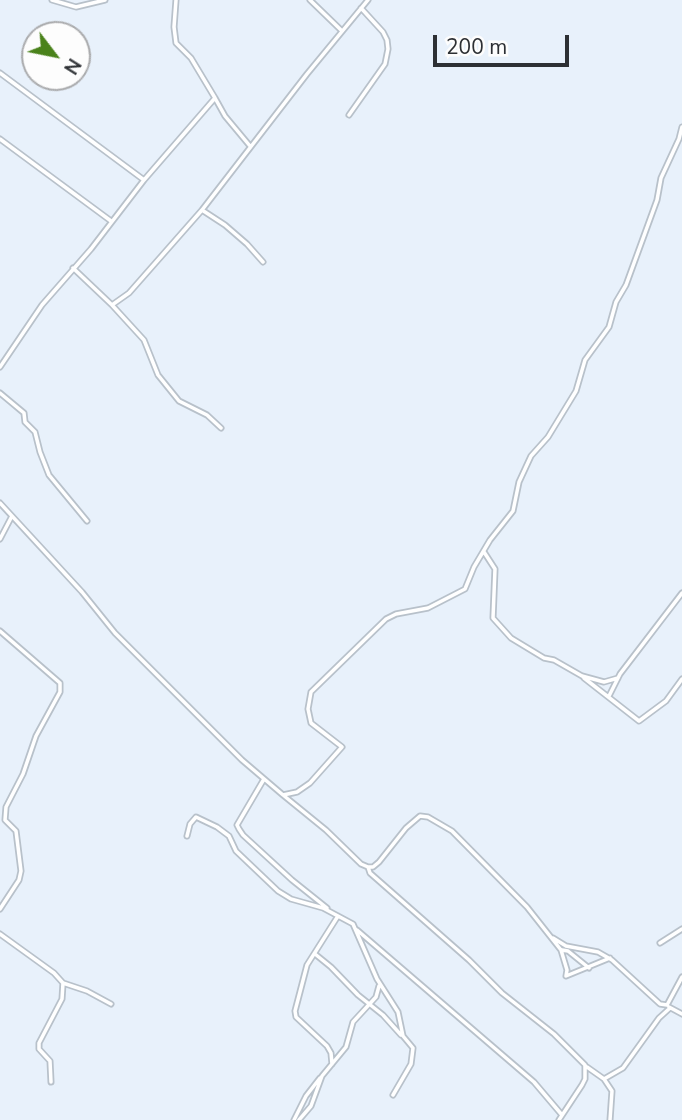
<!DOCTYPE html>
<style>
body{margin:0}
#map{position:relative;width:682px;height:1120px;overflow:hidden;background:#e8f1fb;font-family:"Nunito Sans",sans-serif}
canvas{display:block}
.north{position:absolute;left:21px;top:21px;width:70px;height:70px;box-sizing:border-box;background:#fdfdfd;border:2px solid #aaabad;border-radius:50%;rotate:122deg;font-size:19px;font-weight:700;line-height:28px;text-align:center;color:#2d3034}
.north::after{content:'';display:block;margin:auto;width:24px;height:32px;background:#4a821b;clip-path:polygon(50% 0,100% 100%,50% 72%,0 100%)}
.scale{position:absolute;left:433px;top:35px;width:136px;height:32px;box-sizing:border-box;border:4px solid #2d3034;border-top:0;padding-left:9px;font-size:21px;line-height:24px;white-space:nowrap;color:#2d3034;-webkit-text-stroke:5px #fdfdfd;paint-order:stroke}
</style>
<div id="map">
<canvas width="682" height="1120"></canvas>
<div class="north">N</div>
<div class="scale">200 m</div>
</div>
<script>
const ctx = document.querySelector('canvas').getContext('2d');
ctx.lineJoin = 'round';
const poly = rows => new Path2D(rows.map(r => 'M' + r).join(''));
function trace(path, color, width, dash) { ctx.strokeStyle = color; ctx.lineWidth = width; ctx.lineCap = dash ? 'butt' : 'round'; ctx.setLineDash(dash || []); ctx.stroke(path); }
const street = poly([
 [52,0,76,7,105,0],
 [310,0,341,30],
 [0,73,144,180],
 [215,98,225,116,250,146],
 [349,115,385,64,388,49,387,40,383,32,361,8],
 [0,139,111,221],
 [202,210,225,225,247,244,263,262],
 [73,268,112,305,144,340,158,375,179,401,207,415,221,428],
 [112,305,129,293,202,210,307,74,368,0],
 [0,367,42,305,91,249,144,180,215,98,191,58,176,43,174,27,176,0],
 [0,393,24,413,25,422,35,432,40,452,49,475,87,521],
 [0,503,82,592,115,633,242,760,283,795,297,792,310,783,342,747,311,723,308,709,311,692,386,619,396,614,428,608,465,589,474,567,490,540,513,511,519,482,531,456,548,437,576,391,585,360,609,327,616,302,626,285,657,200,661,178,679,139,682,127],
 [0,539,12,516],
 [484,552,495,569,493,618,511,638,544,658,554,660,582,676,604,682,618,678],
 [0,631,60,683,60,692,36,736,23,774,6,807,5,820,16,831,21,871,19,880,0,909],
 [584,678,639,721,666,701,682,679],
 [609,696,620,674,682,593],
 [264,779,237,825,239,829,243,835,292,880,327,908],
 [283,795,326,830,361,864,368,867,373,867,379,862,406,828,420,816,428,817,452,831,527,907,561,950,567,970,566,976,610,958],
 [187,836,190,824,196,817,217,827,229,836,236,851,278,891,291,899,323,908,353,924,377,979,398,1012,403,1036,413,1048,411,1064,393,1095],
 [368,867,370,873,469,960,502,993,554,1034,585,1065,585,1079,582,1085,559,1120],
 [357,930,534,1082,562,1115],
 [0,934,54,973,63,983,62,999,39,1043,39,1049,50,1061,51,1082],
 [553,938,566,946,598,952,612,960,660,1004,667,1005,682,977],
 [660,943,682,929],
 [562,950,568,951,589,968],
 [315,954,331,967,358,995,383,1015,401,1035],
 [63,983,87,991,111,1004],
 [669,1007,682,1014],
 [332,1064,331,1053,327,1046,296,1017,295,1011,307,965,338,916],
 [587,1067,604,1079,612,1091,610,1120],
 [604,1079,623,1068,659,1018,670,1008],
 [294,1120,306,1096,320,1078],
 [299,1120,311,1106,322,1076,346,1047,353,1022,376,997,379,986]
]);
trace(street, '#b8c1ca', 7);
trace(street, '#fff', 3.5);
</script>
